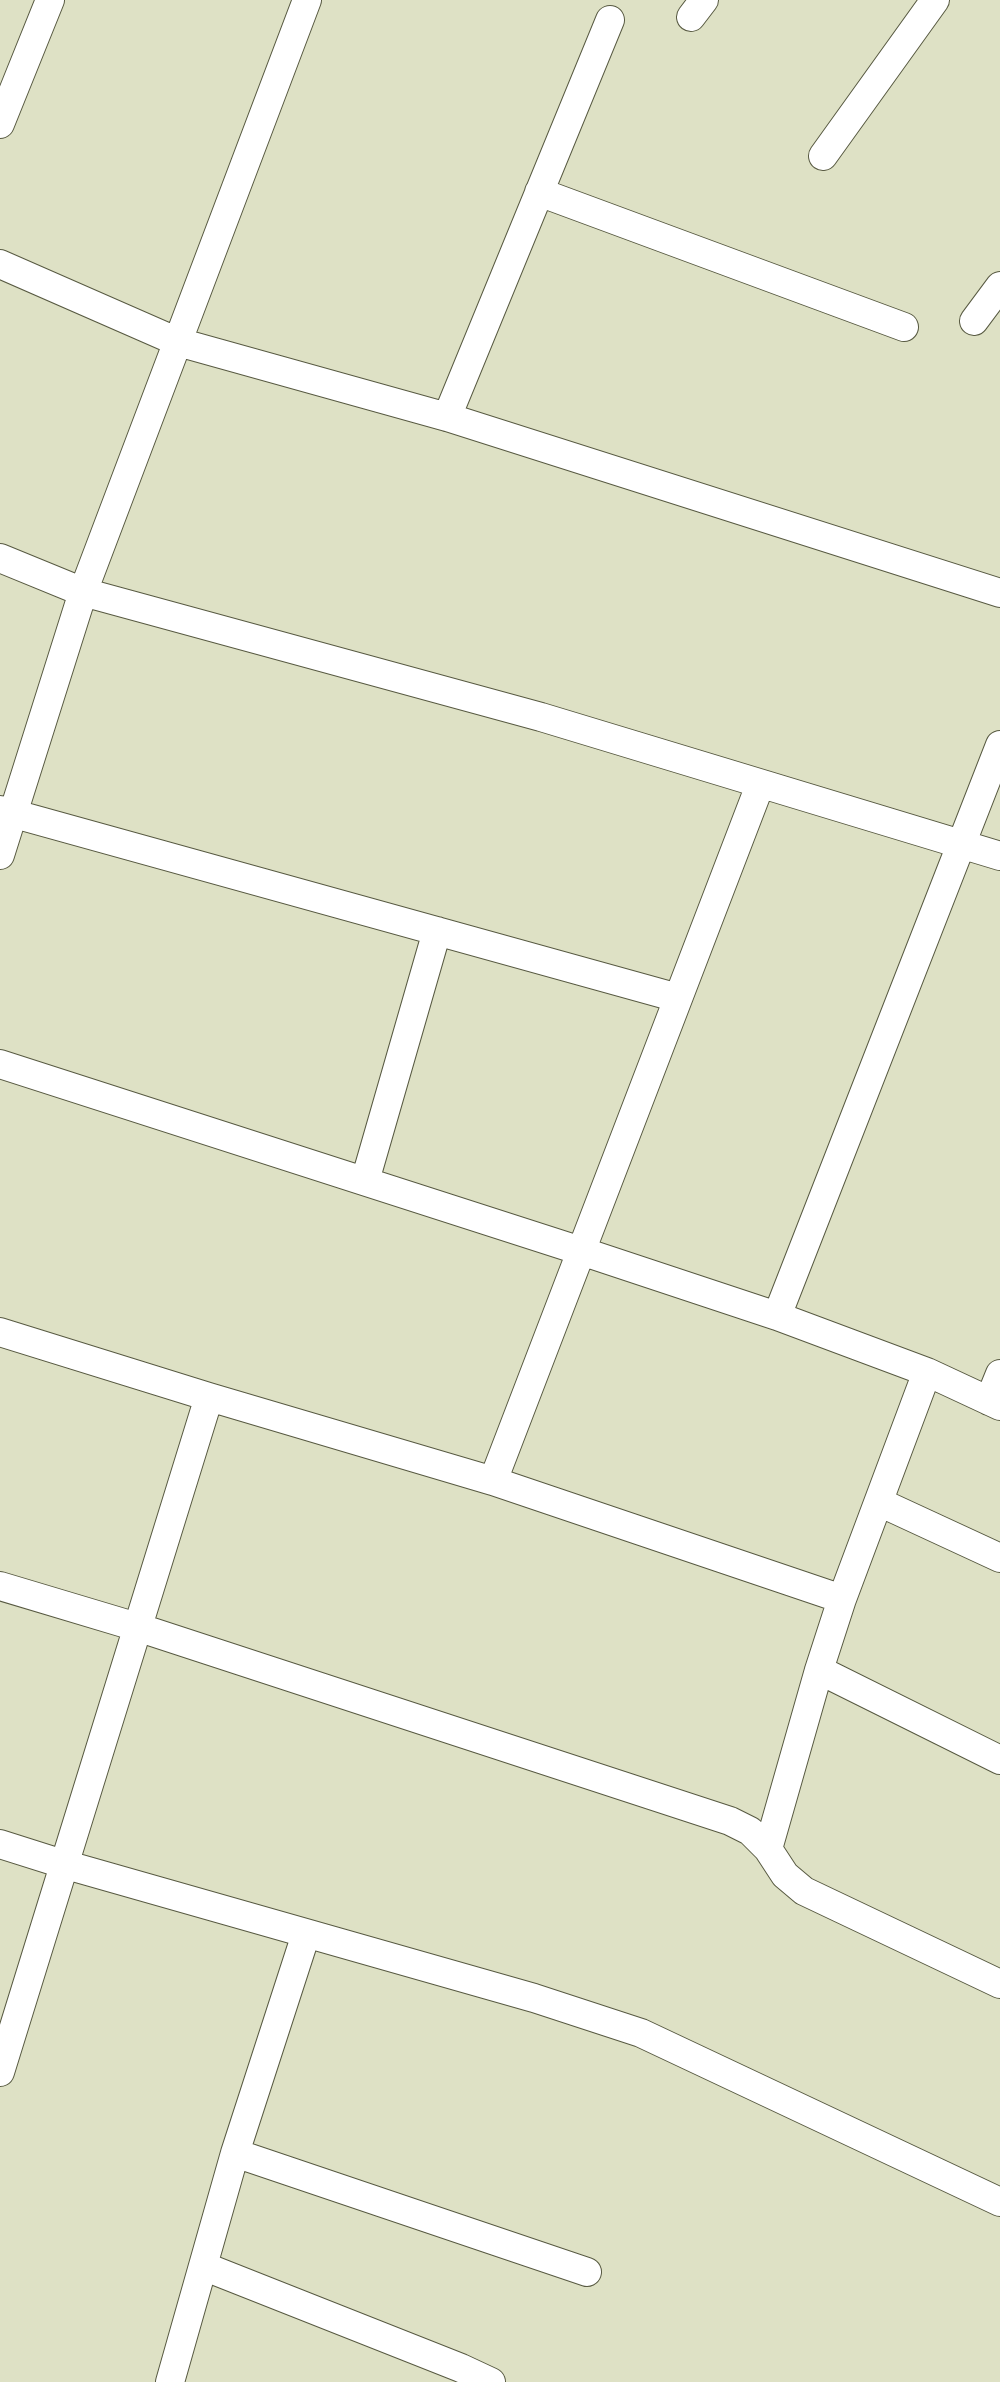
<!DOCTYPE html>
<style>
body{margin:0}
canvas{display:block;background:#dee1c5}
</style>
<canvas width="1000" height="2382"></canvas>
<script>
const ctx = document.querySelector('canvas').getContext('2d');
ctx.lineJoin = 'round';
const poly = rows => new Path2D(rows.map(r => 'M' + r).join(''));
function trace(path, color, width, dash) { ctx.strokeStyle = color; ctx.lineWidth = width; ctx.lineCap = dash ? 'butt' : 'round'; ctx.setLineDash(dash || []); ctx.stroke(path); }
const street = poly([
 [691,17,704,0],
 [0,124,50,0],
 [823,156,935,0],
 [539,192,904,327],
 [0,264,178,342,447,417,1000,593],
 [974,321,1000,286],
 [447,417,610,20],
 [0,558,83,592,541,717,1000,856],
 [0,810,678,998],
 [0,855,83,592,307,0],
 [0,1064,581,1251,777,1316,927,1372,1000,1406],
 [365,1181,437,931],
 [777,1316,1000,745],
 [0,1332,209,1397,493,1481,842,1599],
 [989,1401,1000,1374],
 [493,1481,760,785],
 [879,1502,1000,1558],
 [0,1586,137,1627,730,1821,750,1831,768,1849,785,1875,804,1891,1000,1984],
 [819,1670,1000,1760],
 [0,1844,63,1864,534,1998,641,2033,1000,2202],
 [768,1849,819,1670,842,1599,927,1372],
 [0,2072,209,1397],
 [235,2153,587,2272],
 [203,2266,461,2368,491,2382],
 [170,2382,235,2153,306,1934]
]);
trace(street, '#585a42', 30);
trace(street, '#fff', 28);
</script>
